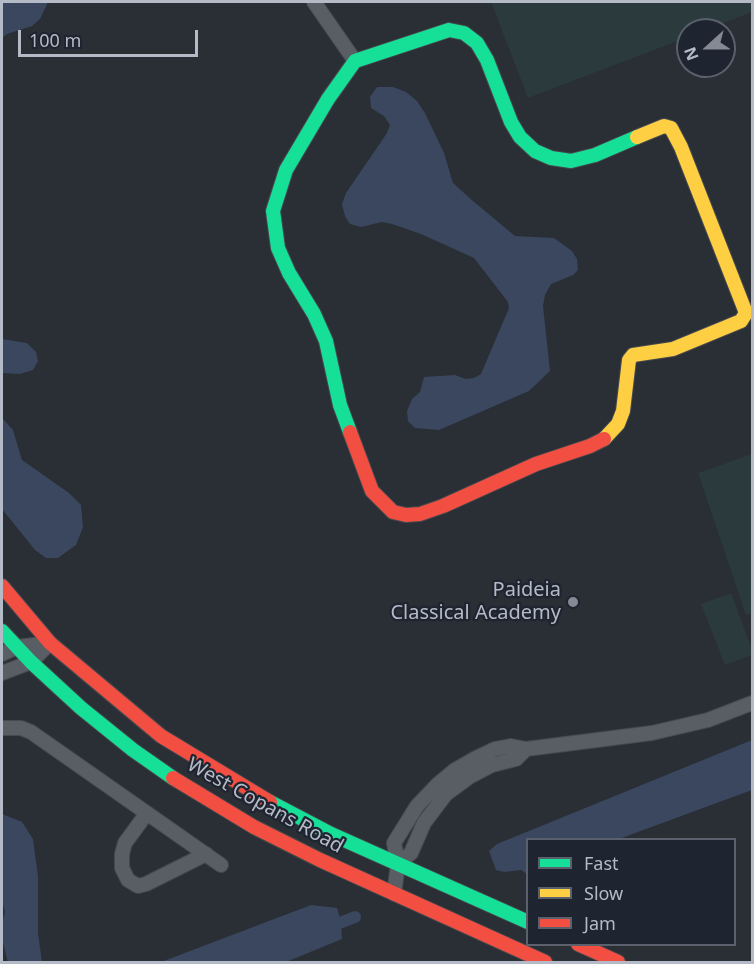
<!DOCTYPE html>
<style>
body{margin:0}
#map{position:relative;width:754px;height:964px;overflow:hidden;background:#2a2e35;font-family:"Noto Sans",sans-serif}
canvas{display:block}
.frame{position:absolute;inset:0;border:3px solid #b4bac6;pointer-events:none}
.legend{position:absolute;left:526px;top:838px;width:210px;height:108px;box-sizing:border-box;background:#1e2430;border:2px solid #5a606c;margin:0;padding:8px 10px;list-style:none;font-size:18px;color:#b4bac6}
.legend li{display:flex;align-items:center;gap:12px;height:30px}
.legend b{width:30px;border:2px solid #5a606c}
.north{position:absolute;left:676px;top:18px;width:60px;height:60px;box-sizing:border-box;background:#1e2430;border:2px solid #5a606c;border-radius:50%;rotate:249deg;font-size:16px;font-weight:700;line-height:24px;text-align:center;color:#b4bac6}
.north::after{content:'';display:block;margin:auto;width:21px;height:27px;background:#848993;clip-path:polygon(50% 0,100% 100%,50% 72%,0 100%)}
.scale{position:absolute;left:18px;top:30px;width:180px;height:27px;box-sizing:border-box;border:3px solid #b4bac6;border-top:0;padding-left:8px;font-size:18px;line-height:21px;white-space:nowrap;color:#b4bac6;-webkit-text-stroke:4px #1e2430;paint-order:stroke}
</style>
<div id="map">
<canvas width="754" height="964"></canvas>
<div class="frame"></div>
<ul class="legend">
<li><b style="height:8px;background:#16e098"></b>Fast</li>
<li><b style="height:8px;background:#ffcf43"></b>Slow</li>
<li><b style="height:8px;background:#f24e42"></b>Jam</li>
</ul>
<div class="north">N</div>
<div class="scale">100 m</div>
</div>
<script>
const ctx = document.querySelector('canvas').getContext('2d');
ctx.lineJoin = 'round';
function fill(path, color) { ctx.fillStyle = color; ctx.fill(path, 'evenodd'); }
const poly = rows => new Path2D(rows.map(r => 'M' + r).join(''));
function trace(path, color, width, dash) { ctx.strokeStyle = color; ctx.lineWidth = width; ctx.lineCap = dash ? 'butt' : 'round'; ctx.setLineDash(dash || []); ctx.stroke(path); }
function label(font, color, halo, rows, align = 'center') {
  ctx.font = font + ' "Noto Sans",sans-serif'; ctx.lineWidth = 4.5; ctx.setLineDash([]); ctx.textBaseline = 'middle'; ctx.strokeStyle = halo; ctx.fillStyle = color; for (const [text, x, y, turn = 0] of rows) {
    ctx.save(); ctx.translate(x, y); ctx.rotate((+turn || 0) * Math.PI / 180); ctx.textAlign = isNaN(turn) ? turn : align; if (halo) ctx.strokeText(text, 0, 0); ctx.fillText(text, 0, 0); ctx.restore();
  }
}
const green = poly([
 [491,2,752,2,752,12,706,30,688,30,688,37,528,98],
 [752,454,752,613,746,615,698,473],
 [731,593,752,650,752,655,725,665,701,604]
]);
const water = poly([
 [2,2,48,2,40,19,32,26,7,34,2,38],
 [377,87,393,87,406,92,417,101,425,113,444,153,453,183,473,201,515,236,554,238,572,251,577,259,578,270,573,275,551,284,545,295,543,306,550,371,529,391,439,430,415,428,408,421,407,411,412,399,420,392,424,377,455,375,466,379,474,378,481,374,509,308,508,302,474,258,421,234,392,224,382,222,361,227,350,224,345,216,342,204,346,193,387,133,390,125,384,116,371,108,370,97],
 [2,339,27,343,36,352,38,361,33,370,20,374,2,373],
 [2,418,13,430,22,460,69,493,81,505,83,527,76,545,58,558,46,558,35,550,2,509],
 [752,740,752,790,619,839,528,840,527,874,521,870,504,872,496,870,489,851,497,844],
 [2,814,22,822,33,839,38,877,38,933,42,962,8,962,2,939,2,924,5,912,2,900],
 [311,905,337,908,341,922,342,939,286,962,161,962]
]);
const canal = poly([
 [327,928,355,917]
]);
const street = poly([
 [314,2,355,61],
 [2,654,17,647,50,643],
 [2,673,31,662,50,643],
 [2,728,21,728,31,732,221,865],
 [147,813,125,843,122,854,122,868,128,880,138,886,146,884,206,854],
 [398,864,411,853,424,823,446,794,469,777,492,765,516,759,526,749],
 [394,894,398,864,394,843,417,806,437,785,455,770,476,758,495,749,511,746,526,749,652,733,708,720,752,703]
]);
const fast = poly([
 [449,30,464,33,477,43,487,60,511,122,520,137,535,151,551,158,571,161,595,155,637,137],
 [350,432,340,405,326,341,314,314,289,273,278,248,273,211,286,170,328,99,355,61,449,30],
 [2,631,31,662,81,708,133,750,173,778],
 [270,802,331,834,528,922]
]);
const slow = poly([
 [604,439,618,424,623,411,629,360,633,355,673,349,741,321,746,313,681,147,671,128,664,126,637,137]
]);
const jam = poly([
 [350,432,372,491,393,512,406,515,420,514,443,506,536,464,590,446,604,439],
 [2,586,50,643,161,736,270,802],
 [173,778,254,827,320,860,545,962],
 [578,944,618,962]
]);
const markers = [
 [573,602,6,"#848993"]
];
const poiNames = [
 ["Paideia",561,590],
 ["Classical Academy",561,613]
];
const streetNames = [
 ["West Copans Road",265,806,29]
];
fill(green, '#2a3a3d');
fill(water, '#3a475e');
trace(canal, '#3a475e', 12);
trace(street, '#46494e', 16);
trace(fast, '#46494e', 16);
trace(slow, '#46494e', 16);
trace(jam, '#46494e', 16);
trace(street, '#595d64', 14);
trace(fast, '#16e098', 14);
trace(slow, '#ffcf43', 14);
trace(jam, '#f24e42', 14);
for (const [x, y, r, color] of markers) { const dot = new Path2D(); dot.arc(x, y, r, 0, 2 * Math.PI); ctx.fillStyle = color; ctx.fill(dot); trace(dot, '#1e2430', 2); }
label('20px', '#b4bac6', '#1e2430', poiNames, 'right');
label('20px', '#b4bac6', '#1e2430', streetNames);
</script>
